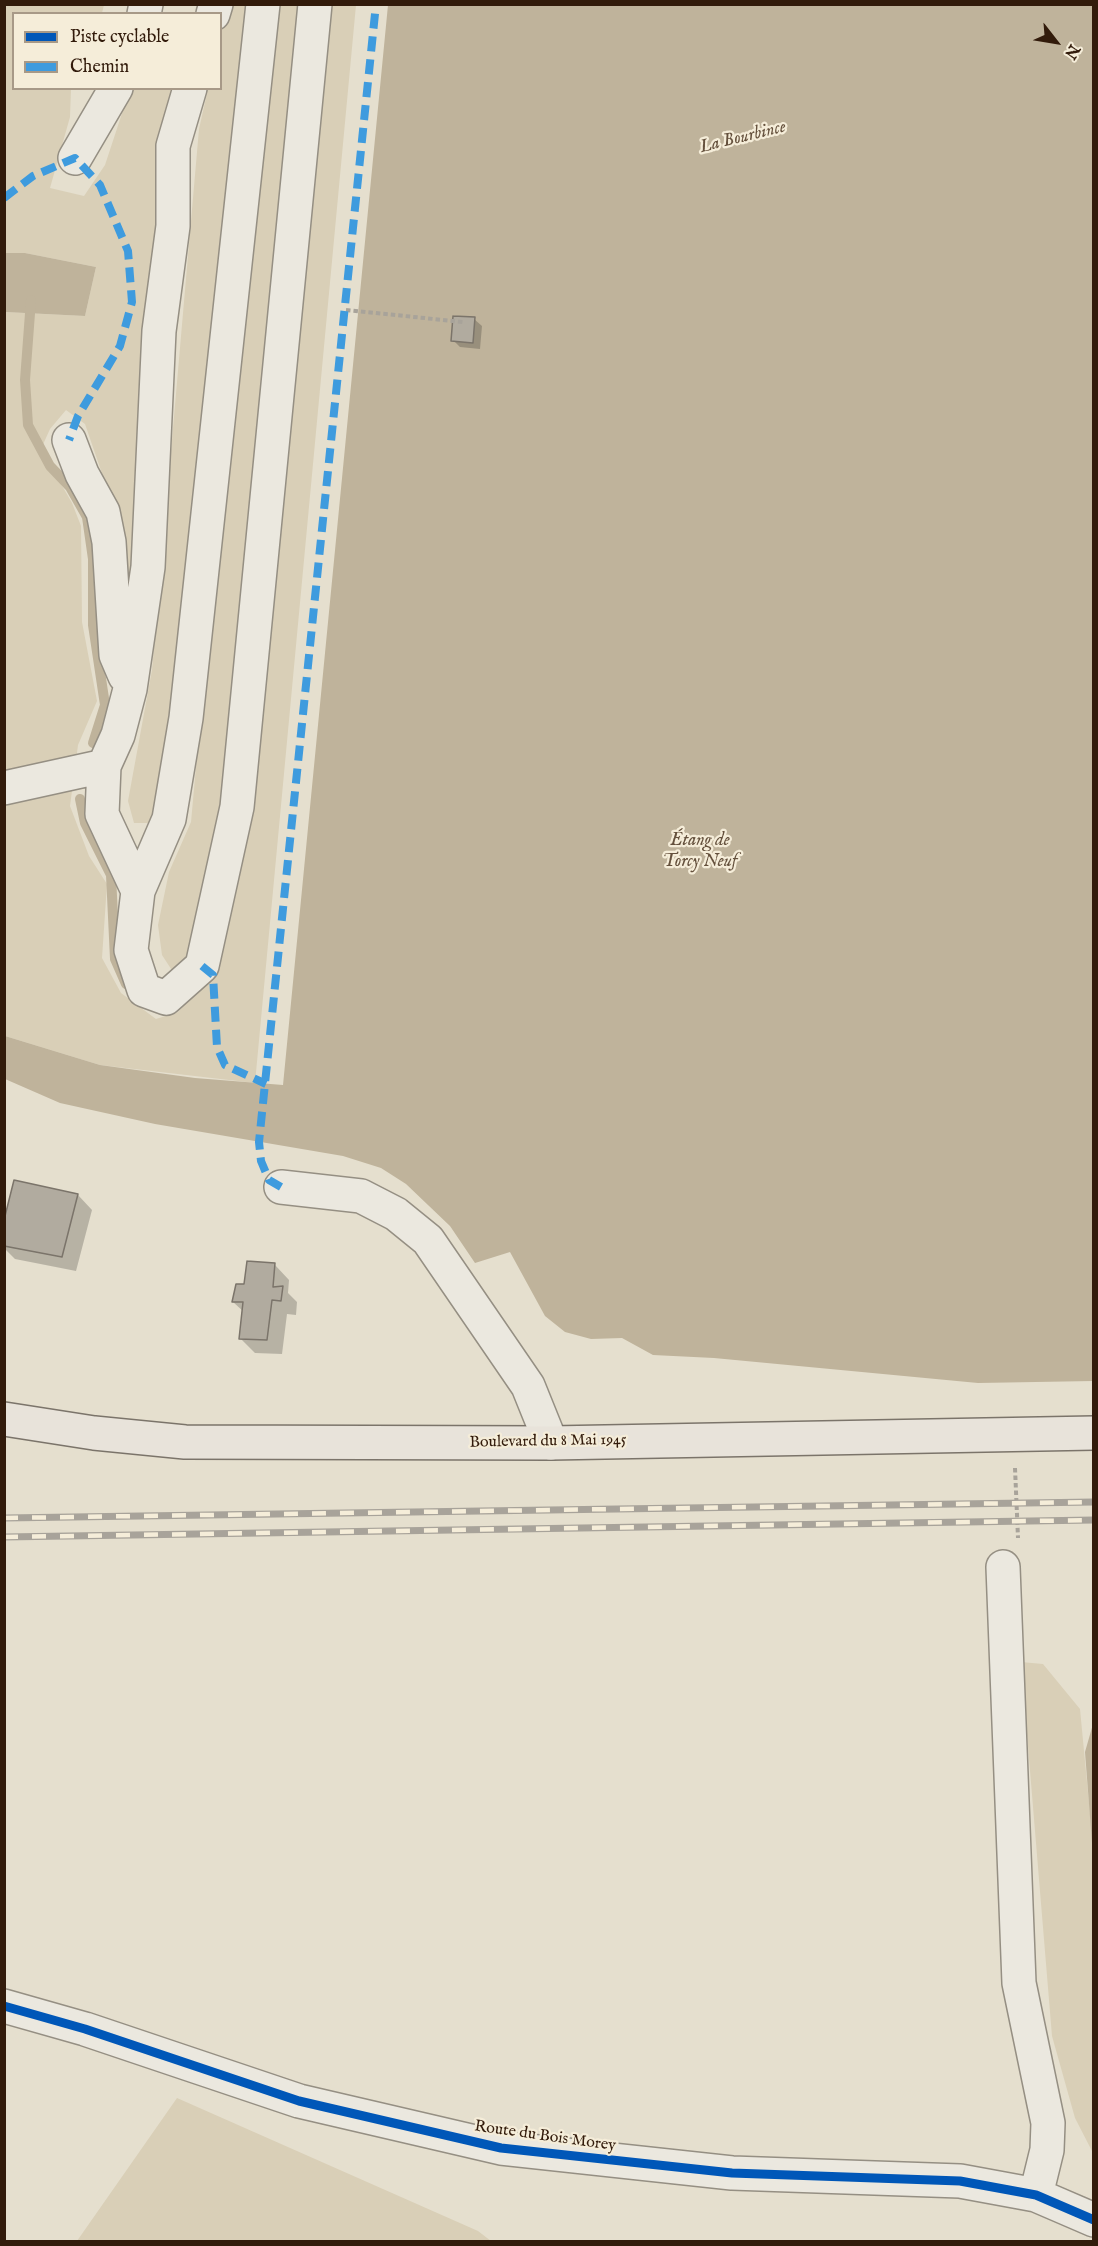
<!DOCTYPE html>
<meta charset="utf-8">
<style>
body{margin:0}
#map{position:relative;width:1098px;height:2246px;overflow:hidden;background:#e5dfce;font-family:"IM FELL English",serif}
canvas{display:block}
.frame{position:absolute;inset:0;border:6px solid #321b0b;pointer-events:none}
.legend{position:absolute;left:12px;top:12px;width:210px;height:78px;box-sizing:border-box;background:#f5edd9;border:2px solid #a79987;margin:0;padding:8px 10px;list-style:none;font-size:18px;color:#321b0b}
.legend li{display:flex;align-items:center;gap:12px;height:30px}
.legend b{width:30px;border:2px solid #a79987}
.north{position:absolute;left:1026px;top:12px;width:60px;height:60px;-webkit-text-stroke:4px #f5edd9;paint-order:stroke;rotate:121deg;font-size:16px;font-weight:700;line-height:24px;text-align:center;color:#321b0b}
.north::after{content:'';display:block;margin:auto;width:21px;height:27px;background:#321b0b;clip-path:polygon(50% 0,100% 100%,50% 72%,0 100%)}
</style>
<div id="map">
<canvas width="1098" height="2246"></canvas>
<div class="frame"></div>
<ul class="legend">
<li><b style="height:8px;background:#0057b8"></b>Piste cyclable</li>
<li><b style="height:8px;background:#3e9bde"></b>Chemin</li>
</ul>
<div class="north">N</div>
</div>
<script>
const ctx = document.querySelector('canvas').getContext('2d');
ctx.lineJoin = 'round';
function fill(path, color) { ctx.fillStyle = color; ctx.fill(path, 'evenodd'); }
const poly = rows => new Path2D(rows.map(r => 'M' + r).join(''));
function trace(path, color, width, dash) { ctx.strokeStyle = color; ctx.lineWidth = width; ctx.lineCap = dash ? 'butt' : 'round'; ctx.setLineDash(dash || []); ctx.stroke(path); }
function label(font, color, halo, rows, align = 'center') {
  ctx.font = font + ' "IM FELL English",serif'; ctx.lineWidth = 4.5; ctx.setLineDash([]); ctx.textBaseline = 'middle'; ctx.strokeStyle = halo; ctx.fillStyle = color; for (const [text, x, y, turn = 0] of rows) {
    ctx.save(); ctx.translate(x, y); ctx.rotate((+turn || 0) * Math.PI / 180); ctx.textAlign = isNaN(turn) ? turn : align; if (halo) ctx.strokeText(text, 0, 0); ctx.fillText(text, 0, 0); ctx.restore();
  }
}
const green = poly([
 [5,5,104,5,102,13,14,14,14,88,71,89,70,117,50,188,84,196,105,165,130,89,179,89,161,252,129,634,106,485,85,424,66,410,50,429,41,449,72,503,81,526,82,622,97,701,78,745,70,806,89,856,107,884,102,958,121,993,156,1019,178,1012,193,996,223,948,240,866,326,5,356,5,255,1083,100,1065,5,1036,4,312,85,316,96,267,25,253,5,253],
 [226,5,250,5,164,800,150,823,134,823,128,801,152,670,199,129,208,89,220,88,221,29],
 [265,5,307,5,227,799,196,953,175,975,162,955,158,925,169,872,191,822],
 [1021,1662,1043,1664,1080,1709,1094,1856,1093,2153,1075,2118,1052,2036],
 [177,2098,478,2231,491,2241,77,2241]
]);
const water = poly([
 [388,5,1093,5,1093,1381,978,1383,714,1358,653,1355,622,1338,591,1339,565,1332,545,1316,510,1252,475,1263,450,1226,406,1184,381,1168,343,1156,155,1124,60,1103,5,1079,5,1036,100,1065,195,1078,283,1085],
 [4,253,25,253,96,267,85,316,5,312],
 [1093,1724,1094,1724,1093,1856,1085,1752]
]);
const shadow = poly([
 [474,319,482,326,480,349,460,347,453,340],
 [78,1195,92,1210,76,1271,15,1259,4,1248,4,1227],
 [275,1265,289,1280,288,1293,297,1302,296,1315,287,1314,282,1354,255,1353,240,1338,244,1312,233,1302,246,1286]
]);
const stream = poly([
 [31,300,25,380,28,425,50,466,70,487,87,517,93,559,93,625,105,705,93,743],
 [80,799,85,823,111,875,115,959,126,984]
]);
const building = poly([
 [453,316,475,317,473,343,451,341,453,316],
 [14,1180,78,1194,62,1257,4,1246,4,1220,14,1180],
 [247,1261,275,1263,273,1287,283,1286,281,1301,272,1300,267,1340,239,1339,243,1302,232,1302,236,1284,244,1284,247,1261]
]);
const path = poly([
 [346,310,463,322],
 [1015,1468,1018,1538]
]);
const minor = poly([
 [263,4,186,718,169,819,138,891,131,950,144,990,166,998,202,966,237,807,315,4],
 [144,14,146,4],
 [213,14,216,4],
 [75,158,116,88],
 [69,440,82,474,103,512,109,542,116,655,125,676],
 [4,788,104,766],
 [138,891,102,814,104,766,118,735,130,689,148,567,159,331,173,226,173,146,190,88],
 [281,1187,361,1196,396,1214,428,1240,528,1386,551,1443],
 [1003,1567,1019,1983,1048,2123,1047,2150,1036,2195],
 [4,2006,85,2029,299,2101,501,2148,732,2173,960,2181,1036,2195,1094,2220]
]);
const major = poly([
 [4,1419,94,1433,185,1442,551,1443,1094,1433]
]);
const rail = poly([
 [4,1518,1094,1502],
 [4,1537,1094,1520]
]);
const quiet = poly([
 [4,198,33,176,75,158,100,185,128,251,132,302,120,346,78,416,69,440],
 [202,966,213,975,217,1047,225,1065,266,1084],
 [281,1187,269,1180,261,1161,259,1142,376,4]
]);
const cycleway = poly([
 [4,2006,85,2029,299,2101,501,2148,732,2173,960,2181,1036,2195,1094,2220]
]);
const streetNames = [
 ["Boulevard du 8 Mai 1945",548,1442,-1],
 ["Route du Bois Morey",545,2137,8]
];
const waterNames = [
 ["La Bourbince",743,138,-14],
 ["Étang de",700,841],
 ["Torcy Neuf",700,862]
];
fill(green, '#d9cfb7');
fill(water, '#bfb39b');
fill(shadow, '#0003');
trace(stream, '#bfb39b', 10);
fill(building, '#b1ab9f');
trace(building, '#7b746a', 1.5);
trace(minor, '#958f83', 36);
trace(major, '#7b746a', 36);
trace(path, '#a8a39a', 4, [4.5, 3]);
trace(minor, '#ebe8df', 33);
trace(major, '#e8e3da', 33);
trace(rail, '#a8a39a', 7);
trace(rail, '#f5edd9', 4.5, [14]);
trace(quiet, '#3e9bde', 8, [15, 8]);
trace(cycleway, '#0057b8', 9);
label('16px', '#321b0b', '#f5edd9', streetNames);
label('italic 18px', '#64503c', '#f5edd9', waterNames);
</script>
